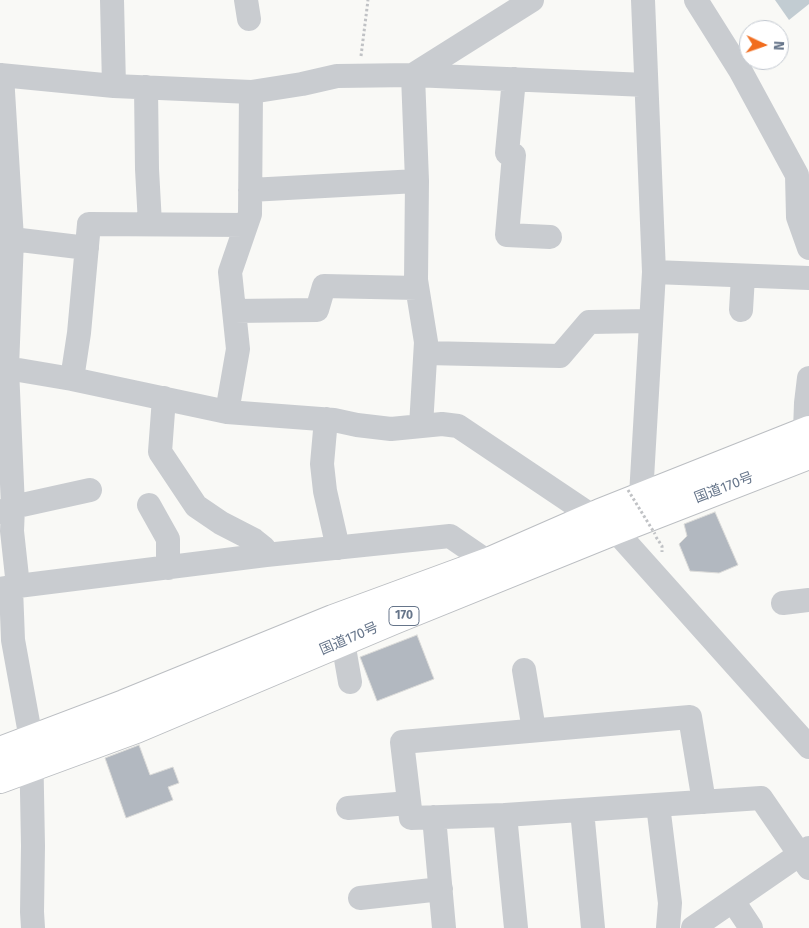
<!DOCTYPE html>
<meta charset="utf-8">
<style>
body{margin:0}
#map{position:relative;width:809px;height:928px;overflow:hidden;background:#f9f9f6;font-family:"Fira Sans",sans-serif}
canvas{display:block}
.north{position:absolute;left:739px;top:20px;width:50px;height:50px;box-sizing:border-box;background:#fff;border:1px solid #c2c8d0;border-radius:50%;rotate:93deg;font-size:14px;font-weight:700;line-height:20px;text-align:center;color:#66758a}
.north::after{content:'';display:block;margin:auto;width:18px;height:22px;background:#f16d1f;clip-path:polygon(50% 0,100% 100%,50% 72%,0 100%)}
</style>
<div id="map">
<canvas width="809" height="928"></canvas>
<div class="north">N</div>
</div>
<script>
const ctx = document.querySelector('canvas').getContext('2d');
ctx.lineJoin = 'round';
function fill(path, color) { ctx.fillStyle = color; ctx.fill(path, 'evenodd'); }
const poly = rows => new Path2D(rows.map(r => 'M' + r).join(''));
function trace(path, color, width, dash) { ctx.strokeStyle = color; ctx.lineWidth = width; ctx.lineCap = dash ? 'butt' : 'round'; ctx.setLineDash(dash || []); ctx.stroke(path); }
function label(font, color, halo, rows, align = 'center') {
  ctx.font = font + ' "Fira Sans","Noto Sans JP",sans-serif'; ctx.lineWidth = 5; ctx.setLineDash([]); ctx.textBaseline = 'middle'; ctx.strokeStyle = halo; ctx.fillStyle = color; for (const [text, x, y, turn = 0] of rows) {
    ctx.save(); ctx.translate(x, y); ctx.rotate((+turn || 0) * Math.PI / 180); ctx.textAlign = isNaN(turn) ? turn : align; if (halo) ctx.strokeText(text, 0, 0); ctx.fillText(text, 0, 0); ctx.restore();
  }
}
const water = poly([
 [775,0,809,0,809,4,789,20]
]);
const building = poly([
 [715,512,738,565,719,573,690,571,679,544,687,536,684,524,715,512],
 [417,635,434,679,377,701,360,657,417,635],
 [139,745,150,775,173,767,179,783,168,787,173,800,126,818,105,758,139,745]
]);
const path = poly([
 [361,56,368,0],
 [656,537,662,546,662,552]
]);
const minor = poly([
 [112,0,114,86],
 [246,0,249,19],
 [696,0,740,70,797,175,798,217,809,248],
 [0,75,114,86,251,92,302,84,337,76,413,75,646,85],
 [2,75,12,239,7,368,13,507,12,531,18,586],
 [413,75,417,181,416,280,426,342,421,426],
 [413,75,532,0],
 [514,79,507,153,514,155,507,235,550,237],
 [146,87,147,169,150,224],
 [250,190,417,181],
 [12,239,87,248],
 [654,272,809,278],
 [741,310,743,276],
 [234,311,317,310,324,286,417,288],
 [426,353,560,356,589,322,651,321],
 [0,368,7,368,72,379,227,412,334,420,357,425,391,429,442,424,458,426,592,516],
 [72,379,79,333,89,224,246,225],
 [164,398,160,452,196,506,221,523,254,540,264,548,266,555],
 [227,412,238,349,230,272,250,214,251,92],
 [326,419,322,464,325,491,338,548],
 [805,431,806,403,809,378],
 [149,505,168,539,168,568],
 [0,512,13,507,90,490],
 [640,513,654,272,643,0],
 [604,518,809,747],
 [11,588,13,640,31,739,33,846,32,912,33,928],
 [0,589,18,586,266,555,450,536,488,562],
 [783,603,809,600],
 [343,642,350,682],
 [524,670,534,730],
 [704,802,690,717,402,742,411,818,505,815,761,798,809,868],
 [658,805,670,903,668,928],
 [348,808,409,803],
 [582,810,593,928],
 [505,815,516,928],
 [434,817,444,928],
 [360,898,441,889],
 [733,901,751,928],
 [693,928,809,848]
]);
const highway = poly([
 [0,751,124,704,333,619,488,562,600,513,809,430],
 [0,779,136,729,394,620,616,530,809,455]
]);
const pathBridge = poly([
 [628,490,655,534]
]);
const shields = [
 [404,616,30]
];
const shieldNames = [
 ["170",404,616]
];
const streetNames = [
 ["国道170号",724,488,-21],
 ["国道170号",349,639,-23]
];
fill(water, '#c2ccd2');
fill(building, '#b2b8c0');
trace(building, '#dbdbd9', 1);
trace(highway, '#bbbec2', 30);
trace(path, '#c0c2c5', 3, [2.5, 2.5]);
trace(minor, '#c9ccd0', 24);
trace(highway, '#fff', 28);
trace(pathBridge, '#c0c2c5', 3, [2.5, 2.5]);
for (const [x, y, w] of shields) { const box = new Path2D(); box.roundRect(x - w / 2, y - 9.5, w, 19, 4); ctx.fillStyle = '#fff'; ctx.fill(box); trace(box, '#66758a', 1); }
label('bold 12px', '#66758a', null, shieldNames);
label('14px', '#66758a', '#fff', streetNames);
</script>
